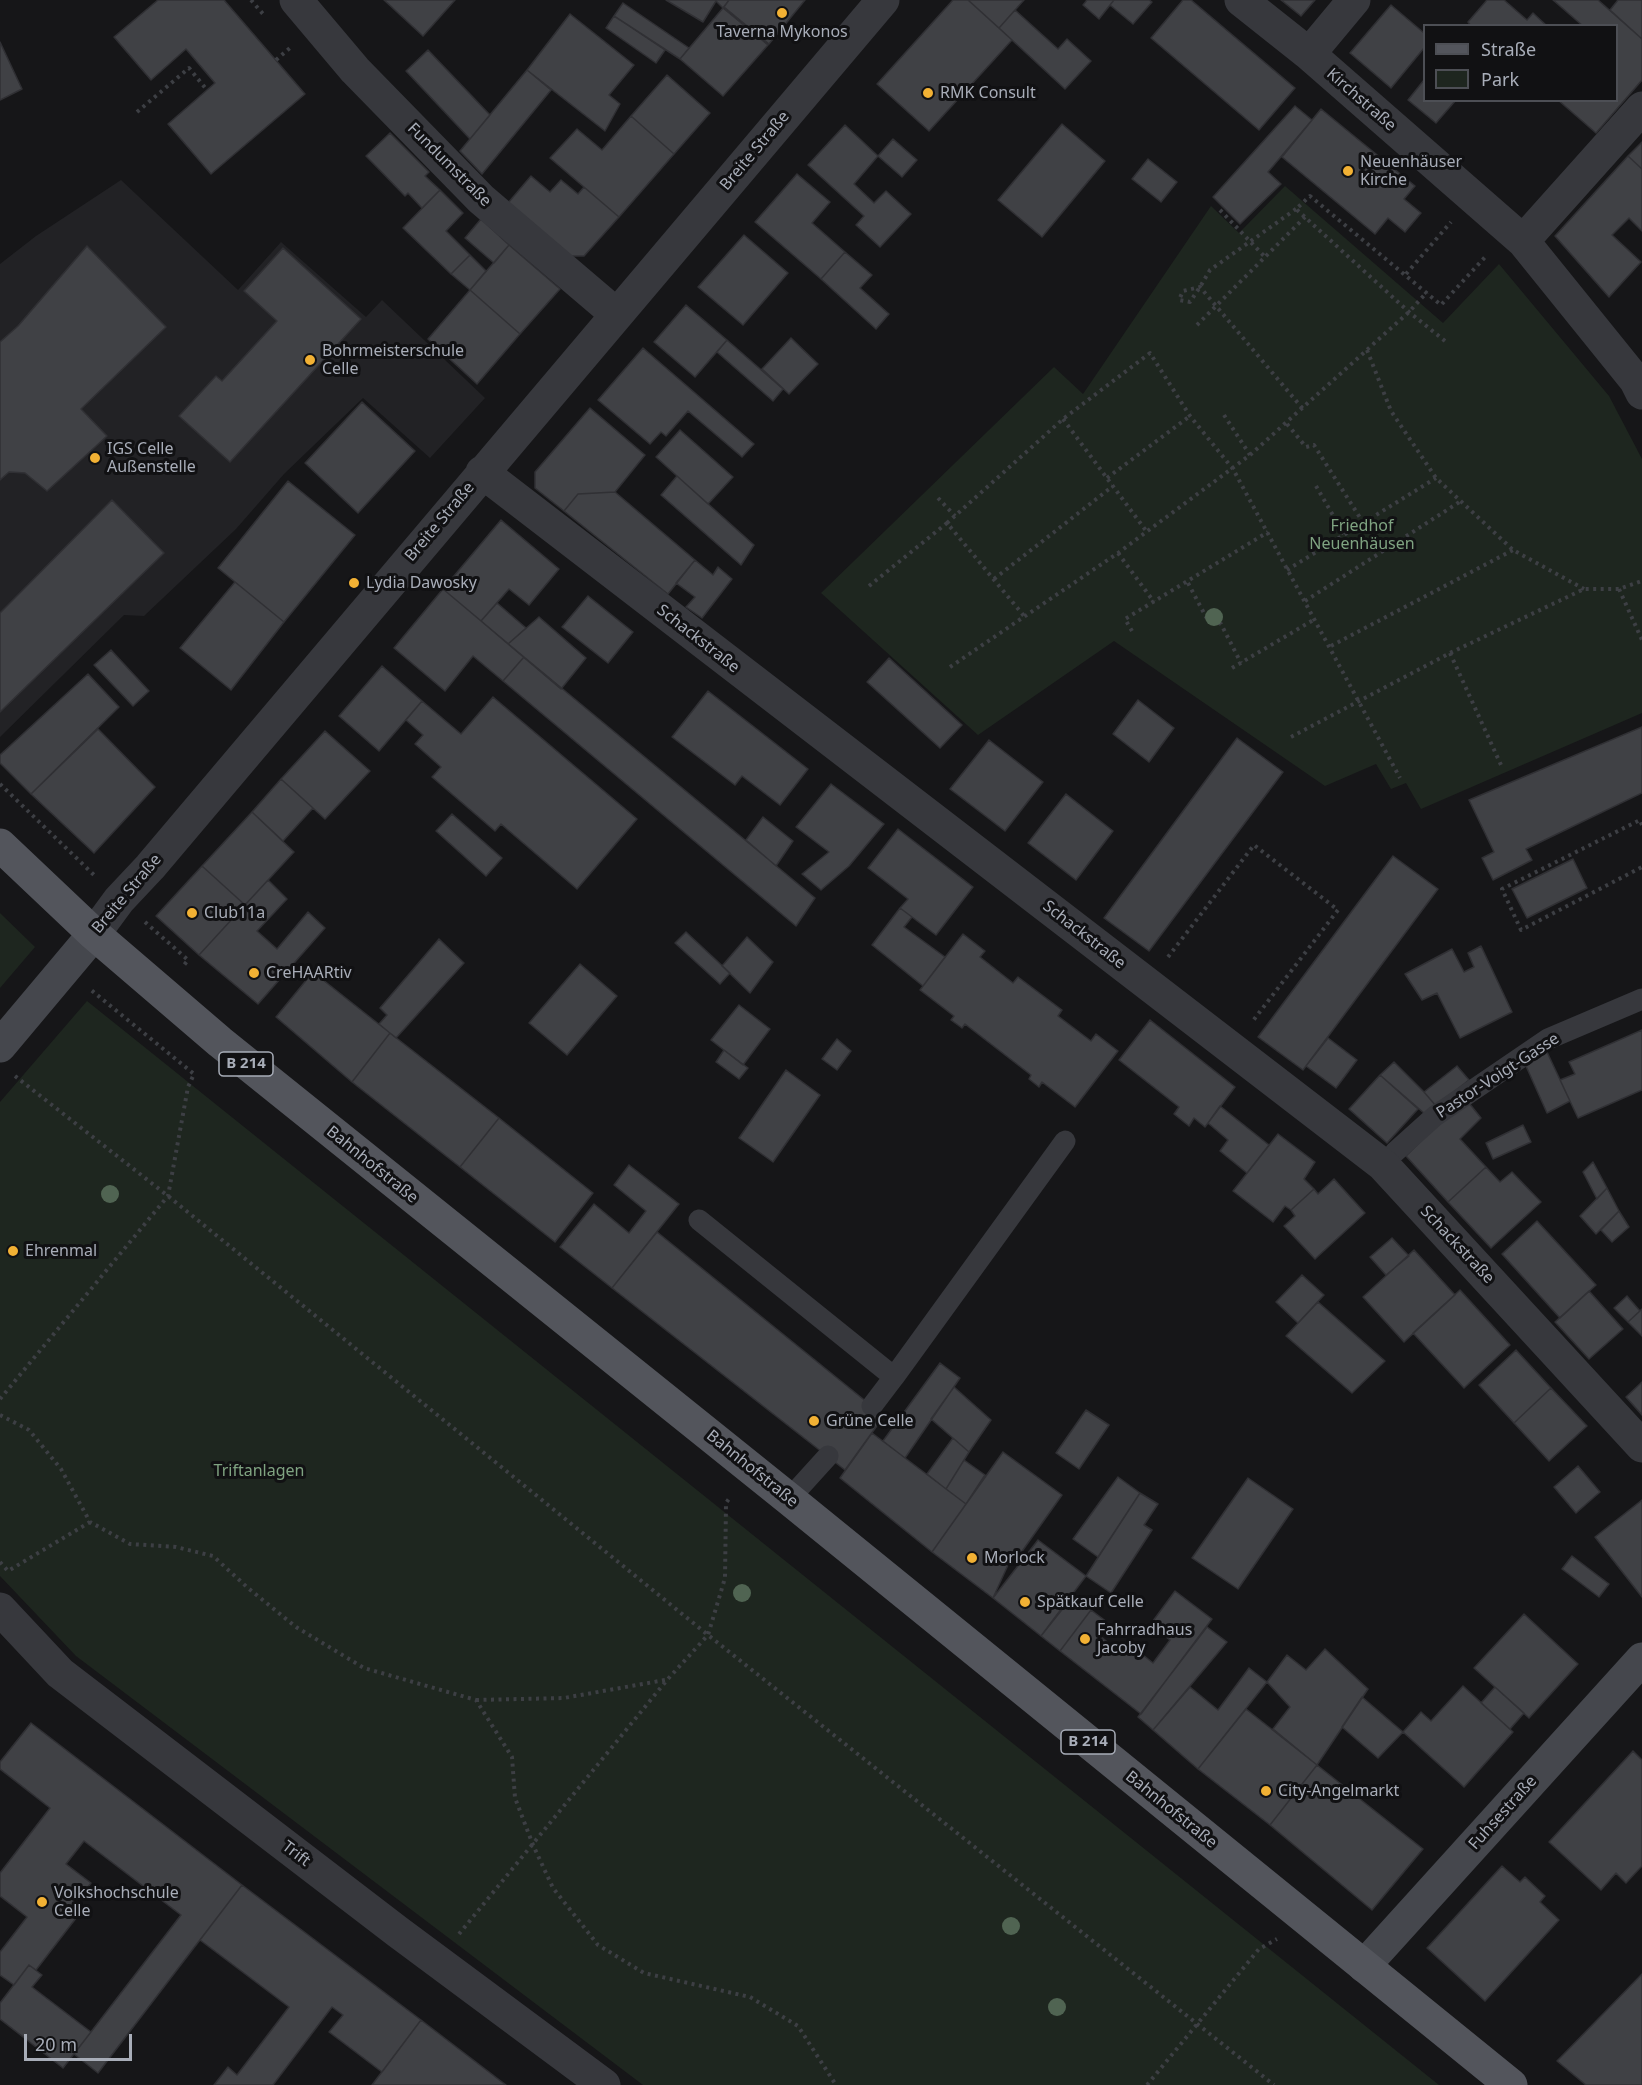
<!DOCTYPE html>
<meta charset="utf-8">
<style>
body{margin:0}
#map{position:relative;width:1642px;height:2085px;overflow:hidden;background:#161618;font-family:"Noto Sans",sans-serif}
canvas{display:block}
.legend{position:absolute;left:1423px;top:24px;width:195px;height:78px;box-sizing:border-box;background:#111113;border:2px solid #4d4f55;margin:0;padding:8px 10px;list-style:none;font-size:18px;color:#a8adb8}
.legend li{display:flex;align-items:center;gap:12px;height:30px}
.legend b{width:30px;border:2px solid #4d4f55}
.scale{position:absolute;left:24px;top:2034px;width:108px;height:27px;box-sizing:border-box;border:3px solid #a8adb8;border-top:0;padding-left:8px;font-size:18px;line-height:21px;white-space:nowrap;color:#a8adb8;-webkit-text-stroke:4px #111113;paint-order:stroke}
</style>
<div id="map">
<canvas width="1642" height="2085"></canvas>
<ul class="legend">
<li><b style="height:8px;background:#53555c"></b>Straße</li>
<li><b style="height:16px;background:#1e261f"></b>Park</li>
</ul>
<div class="scale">20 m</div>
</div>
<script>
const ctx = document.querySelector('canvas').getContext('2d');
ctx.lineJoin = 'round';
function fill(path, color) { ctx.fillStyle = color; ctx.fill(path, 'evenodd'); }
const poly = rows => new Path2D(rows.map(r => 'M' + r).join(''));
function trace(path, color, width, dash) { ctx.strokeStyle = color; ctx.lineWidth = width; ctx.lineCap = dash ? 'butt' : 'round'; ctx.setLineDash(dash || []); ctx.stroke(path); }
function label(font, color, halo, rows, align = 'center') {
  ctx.font = font + ' "Noto Sans",sans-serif'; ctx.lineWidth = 6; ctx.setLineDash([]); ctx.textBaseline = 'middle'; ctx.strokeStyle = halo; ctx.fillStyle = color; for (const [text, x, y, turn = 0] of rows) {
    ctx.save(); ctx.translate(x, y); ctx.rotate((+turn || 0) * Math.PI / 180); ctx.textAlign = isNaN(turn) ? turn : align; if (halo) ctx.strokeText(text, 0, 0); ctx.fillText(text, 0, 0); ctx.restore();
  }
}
const built = poly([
 [121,180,238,290,281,242,366,317,382,300,485,398,430,458,363,398,284,474,236,529,144,616,124,615,0,737,0,264,36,236]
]);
const green = poly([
 [1285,186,1443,323,1499,264,1609,396,1642,459,1642,713,1421,809,1406,783,1391,789,1376,764,1325,786,1114,641,978,735,821,593,1054,367,1083,394,1211,206,1239,233],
 [0,913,35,947,0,988],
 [87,1001,1439,2085,643,2085,76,1656,0,1576,0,1102]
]);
const building = poly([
 [158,0,224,0,305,94,211,174,168,124,215,83,186,49,151,80,114,37,158,0],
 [384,0,455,0,423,36,384,0],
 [666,0,715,0,716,1,703,22,666,0],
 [715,0,729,0,723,8,715,0],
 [729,0,805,0,769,44,724,7,729,0],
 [953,0,968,0,1012,40,929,131,877,84,953,0],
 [968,0,1024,0,999,28,968,0],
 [1087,0,1114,0,1099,19,1083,5,1087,0],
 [1114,0,1149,0,1152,2,1133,24,1110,5,1114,0],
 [1183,0,1191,0,1295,88,1259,130,1151,38,1183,0],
 [1281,0,1315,0,1301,16,1281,0],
 [1487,0,1504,0,1527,20,1533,13,1547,26,1471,26,1468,22,1487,0],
 [1553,0,1598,0,1642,39,1642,80,1596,133,1558,100,1616,100,1616,26,1583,26,1553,0],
 [1618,0,1642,0,1642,39,1610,10,1618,0],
 [623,3,689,48,680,59,614,16,623,3],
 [1391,5,1424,33,1424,48,1391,88,1350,53,1391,5],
 [723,8,768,45,723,96,680,59,723,8],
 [1015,10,1058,49,1067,39,1091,61,1065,89,999,28,1015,10],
 [570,14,634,65,609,95,620,104,605,131,527,70,570,14],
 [614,16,665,50,656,63,606,28,614,16],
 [0,42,22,89,0,100,0,42],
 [428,50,490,115,470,139,406,71,428,50],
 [527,70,551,90,482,174,460,151,527,70],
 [667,75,710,113,674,154,631,116,667,75],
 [1424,80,1424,100,1456,100,1436,123,1408,100,1424,80],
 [1295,106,1312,120,1268,172,1281,184,1240,224,1213,197,1295,106],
 [1321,109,1415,186,1404,199,1421,213,1405,232,1388,218,1375,234,1282,157,1321,109],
 [631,116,674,154,619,217,550,158,577,129,602,150,631,116],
 [1062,124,1105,161,1042,237,998,200,1062,124],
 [845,125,878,156,854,184,874,203,886,191,911,214,880,247,856,225,864,216,808,165,845,125],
 [390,133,429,172,425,176,440,190,422,208,408,193,405,196,366,156,390,133],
 [893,139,917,160,902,177,878,156,893,139],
 [1642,142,1642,169,1628,156,1642,142],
 [1628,156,1642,169,1642,231,1629,218,1612,235,1641,262,1609,297,1555,236,1628,156],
 [1148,159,1177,182,1161,202,1132,179,1148,159],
 [797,174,830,202,812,223,845,252,821,279,755,222,797,174],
 [531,176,550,192,561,180,578,194,584,187,619,217,584,256,568,256,508,203,531,176],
 [440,190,463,213,446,231,470,255,451,274,403,228,440,190],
 [481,219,509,245,494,263,465,238,481,219],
 [744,235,788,273,743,325,698,287,744,235],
 [509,245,560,289,520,334,470,290,509,245],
 [87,246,166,327,81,409,107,436,47,491,25,473,9,472,0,480,0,342,18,326,87,246],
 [283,248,361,319,230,462,179,416,216,376,222,381,277,321,244,291,283,248],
 [845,252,872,275,860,288,889,314,876,329,821,279,845,252],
 [470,255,486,271,470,290,451,274,470,255],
 [470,290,520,334,477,384,428,339,470,290],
 [686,305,727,340,695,377,654,342,686,305],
 [791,338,818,364,789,394,762,369,791,338],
 [727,340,783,389,773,401,717,352,727,340],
 [643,348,754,444,742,457,688,411,666,436,661,432,650,444,598,400,643,348],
 [362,402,415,451,358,513,305,463,362,402],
 [590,408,645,455,615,492,578,494,564,511,535,488,535,472,590,408],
 [680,430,733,477,708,504,656,457,680,430],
 [677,476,754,545,741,565,661,495,677,476],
 [288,481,355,535,284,622,218,568,288,481],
 [615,492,695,560,668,594,564,511,578,494,615,492],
 [112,500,164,553,0,712,0,613,112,500],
 [501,520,559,569,529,605,509,589,481,621,443,589,501,520],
 [695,560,713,575,718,567,732,579,702,618,686,607,695,597,676,583,695,560],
 [235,582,284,622,231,690,180,648,235,582],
 [443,589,524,657,503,681,473,656,445,691,394,648,443,589],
 [588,596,633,632,608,663,562,627,588,596],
 [497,603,526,628,508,644,481,621,497,603],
 [539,617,586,658,561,689,508,644,539,617],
 [111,650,149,691,133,706,94,665,111,650],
 [524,657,815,898,796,926,503,681,524,657],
 [889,658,962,725,940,748,867,682,889,658],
 [382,666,422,701,379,751,339,716,382,666],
 [88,674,119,707,31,794,0,763,0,755,88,674],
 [708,691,808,769,780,805,742,776,735,785,672,737,708,691],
 [493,697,637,819,577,889,501,824,495,831,432,777,441,767,415,744,423,735,406,720,422,701,461,734,493,697],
 [1138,700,1174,728,1149,762,1113,734,1138,700],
 [1642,727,1642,793,1526,849,1532,860,1493,880,1482,858,1494,852,1469,800,1642,727],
 [98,729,155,787,94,853,31,794,98,729],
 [325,731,370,771,325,819,281,779,325,731],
 [1237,738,1283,772,1149,951,1104,918,1237,738],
 [989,740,1043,782,1005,831,950,789,989,740],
 [281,779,313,808,283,841,252,812,281,779],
 [831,784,884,824,849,866,821,890,802,874,829,852,796,827,831,784],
 [1066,794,1113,831,1076,880,1028,843,1066,794],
 [252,812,294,852,245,905,202,866,252,812],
 [452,814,502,858,486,876,436,831,452,814],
 [763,817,793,841,776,866,746,840,763,817],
 [898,829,973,887,936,935,900,908,908,899,868,868,898,829],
 [1393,856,1438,889,1303,1070,1258,1037,1393,856],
 [1573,859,1587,888,1527,918,1512,889,1573,859],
 [202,866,245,905,199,955,156,916,202,866],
 [268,880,287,899,257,931,277,949,308,912,325,928,258,1004,199,955,268,880],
 [900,908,912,917,904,927,945,957,923,986,872,945,900,908],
 [686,932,730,973,720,984,675,943,686,932],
 [963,934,985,951,980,957,1013,983,1018,977,1062,1010,1058,1016,1091,1041,1096,1034,1118,1051,1075,1107,1042,1082,1039,1087,1029,1079,1031,1075,965,1024,962,1028,951,1020,954,1016,920,990,963,934],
 [747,937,773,962,750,993,722,966,747,937],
 [439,939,464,963,396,1038,379,1024,387,1015,380,1008,439,939],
 [1481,946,1512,1012,1460,1038,1437,993,1422,1000,1405,974,1452,949,1464,972,1474,967,1468,953,1481,946],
 [580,964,617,996,567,1055,529,1023,580,964],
 [313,972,390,1033,352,1082,276,1017,313,972],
 [739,1005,770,1029,743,1065,711,1040,739,1005],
 [1150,1020,1235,1087,1205,1127,1194,1118,1189,1126,1174,1114,1179,1107,1119,1060,1150,1020],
 [1642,1030,1642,1090,1578,1118,1560,1080,1575,1074,1569,1062,1642,1030],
 [390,1033,499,1118,460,1167,352,1082,390,1033],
 [1328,1038,1357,1060,1336,1088,1306,1066,1328,1038],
 [837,1039,851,1051,837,1070,822,1059,837,1039],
 [724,1050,748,1068,739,1079,716,1062,724,1050],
 [1547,1052,1570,1101,1547,1113,1526,1066,1547,1052],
 [1394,1062,1424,1092,1436,1106,1425,1114,1380,1075,1394,1062],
 [1457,1066,1469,1080,1436,1106,1424,1092,1457,1066],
 [786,1070,820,1095,773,1162,739,1138,786,1070],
 [1380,1075,1418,1109,1387,1143,1349,1109,1380,1075],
 [1469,1103,1481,1118,1460,1139,1486,1167,1448,1202,1406,1156,1442,1120,1469,1103],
 [1220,1106,1269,1145,1247,1173,1220,1151,1228,1140,1208,1123,1220,1106],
 [499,1118,593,1193,555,1242,460,1167,499,1118],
 [1523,1125,1531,1142,1493,1159,1486,1143,1523,1125],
 [1278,1134,1315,1162,1304,1179,1314,1189,1291,1210,1285,1206,1273,1222,1233,1191,1278,1134],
 [1593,1162,1607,1188,1597,1199,1583,1172,1593,1162],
 [629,1165,679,1204,612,1288,560,1247,594,1204,629,1233,646,1211,614,1185,629,1165],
 [1486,1167,1500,1182,1512,1172,1541,1202,1491,1248,1448,1202,1486,1167],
 [1334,1179,1365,1213,1315,1259,1284,1226,1295,1216,1291,1210,1314,1189,1318,1194,1334,1179],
 [1607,1188,1619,1211,1596,1234,1580,1216,1607,1188],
 [1619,1211,1629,1227,1612,1242,1601,1230,1619,1211],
 [1537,1221,1596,1285,1560,1318,1502,1254,1537,1221],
 [657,1232,884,1416,845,1470,612,1288,657,1232],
 [1392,1238,1409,1256,1386,1275,1370,1257,1392,1238],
 [1414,1250,1455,1295,1404,1342,1363,1297,1414,1250],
 [1302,1275,1324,1295,1298,1323,1276,1302,1302,1275],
 [1460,1290,1510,1345,1464,1388,1413,1333,1460,1290],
 [1589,1291,1623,1329,1589,1359,1555,1322,1589,1291],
 [1627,1296,1640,1311,1628,1322,1614,1308,1627,1296],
 [1318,1302,1385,1361,1352,1393,1286,1336,1318,1302],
 [1642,1309,1642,1336,1628,1322,1642,1309],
 [1516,1350,1551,1388,1514,1423,1479,1385,1516,1350],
 [940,1363,960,1378,905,1458,883,1441,940,1363],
 [1642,1382,1642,1415,1626,1397,1642,1382],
 [954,1387,991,1420,969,1452,931,1419,954,1387],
 [1551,1388,1587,1426,1549,1461,1514,1423,1551,1388],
 [1086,1410,1109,1425,1079,1469,1056,1453,1086,1410],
 [872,1433,966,1504,932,1552,840,1478,872,1433],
 [953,1438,969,1452,946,1489,927,1474,953,1438],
 [1003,1452,1062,1495,1018,1557,1013,1554,993,1598,932,1552,1003,1452],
 [964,1460,985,1475,966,1504,946,1489,964,1460],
 [1578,1466,1600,1492,1576,1513,1554,1487,1578,1466],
 [1118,1477,1140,1493,1098,1557,1073,1539,1118,1477],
 [1248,1478,1293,1509,1238,1589,1192,1558,1248,1478],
 [1140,1493,1158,1504,1144,1525,1152,1530,1111,1593,1086,1576,1140,1493],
 [1642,1500,1642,1597,1595,1537,1642,1500],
 [1038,1540,1086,1576,1041,1636,993,1598,1038,1540],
 [1572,1556,1609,1584,1599,1597,1562,1569,1572,1556],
 [1175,1591,1212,1619,1141,1714,1060,1651,1091,1610,1107,1622,1098,1634,1120,1653,1127,1642,1153,1663,1170,1640,1150,1625,1175,1591],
 [1072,1597,1091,1610,1060,1651,1041,1636,1072,1597],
 [1524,1614,1578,1664,1529,1718,1474,1668,1524,1614],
 [1207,1627,1227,1642,1153,1730,1138,1717,1207,1627],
 [1325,1649,1368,1689,1317,1765,1273,1729,1290,1707,1267,1682,1287,1655,1306,1670,1325,1649],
 [1249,1668,1267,1682,1198,1769,1153,1730,1190,1687,1218,1710,1249,1668],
 [1463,1686,1513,1732,1464,1787,1403,1732,1421,1712,1431,1721,1463,1686],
 [1495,1687,1524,1713,1510,1729,1481,1703,1495,1687],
 [1362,1697,1403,1732,1378,1758,1342,1727,1362,1697],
 [1246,1709,1317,1765,1270,1825,1198,1769,1246,1709],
 [31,1723,242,1885,98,2073,74,2054,181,1915,84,1841,66,1864,91,1883,72,1908,80,1913,36,1970,29,1965,14,1985,0,1975,0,1952,27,1917,0,1896,0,1873,50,1808,0,1769,0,1762,31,1723],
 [1633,1751,1642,1760,1642,1866,1626,1883,1616,1873,1601,1890,1549,1842,1633,1751],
 [1317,1765,1423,1849,1372,1910,1270,1825,1317,1765],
 [1502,1866,1520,1882,1525,1877,1545,1896,1540,1902,1559,1920,1485,2001,1427,1948,1502,1866],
 [242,1885,421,2020,382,2072,329,2032,343,2015,332,2007,273,2085,214,2085,228,2067,237,2075,289,2007,200,1940,242,1885],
 [29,1965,42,1975,32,1987,91,2032,63,2068,0,2019,0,2003,29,1965],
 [1642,1974,1642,2085,1586,2085,1557,2061,1642,1974],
 [421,2020,506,2085,372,2085,421,2020]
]);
const path = poly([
 [251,0,263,14],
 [276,60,291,47],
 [137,112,189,68,207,90],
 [1296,209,1210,270,1200,287,1190,302,1179,300,1183,291,1200,287,1303,409],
 [1220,210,1265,257],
 [1406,274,1451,222],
 [1197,325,1305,217],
 [1445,341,1409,312,1296,209,1310,196,1441,305,1487,255],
 [1367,350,1391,411,1436,478,1513,550,1584,589],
 [1224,415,1250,455],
 [1063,419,1147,532],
 [1287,424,1306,447,1314,445,1364,524],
 [1107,478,1190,416],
 [1316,486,1345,536],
 [938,498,955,516],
 [947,523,1063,419,1150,353,1190,416,1233,469,1400,778],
 [1118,553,1154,602],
 [1287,570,1436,478],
 [994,579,1113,486],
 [1188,583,1206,617,1221,624,1241,663],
 [869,586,947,523,1024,616],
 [1619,589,1642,640],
 [1305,601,1461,501],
 [1132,631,1125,619,1268,532],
 [1331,646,1513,550],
 [1450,653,1501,765],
 [950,667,1118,553,1250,455,1409,312,1427,292],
 [1232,668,1315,619],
 [1291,737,1450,653,1584,589,1619,589,1642,581],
 [0,784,95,876],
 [1642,825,1640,820,1502,889,1521,930,1642,867],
 [145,922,188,960,184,965],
 [1168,957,1254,845,1338,910,1252,1022],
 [15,1076,168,1196,708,1635,1274,2085],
 [0,1399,168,1196,188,1087,194,1074,91,990],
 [0,1415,29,1430,61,1469,90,1522,130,1544,176,1547,213,1556,248,1588,296,1627,364,1668,476,1700,512,1757,515,1798,533,1845,553,1888,598,1945,644,1973,750,1997,798,2026,836,2085],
 [0,1562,8,1571,90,1522],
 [476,1700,564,1698,665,1680],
 [459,1934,667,1680,708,1635,725,1578,726,1503,731,1496],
 [1147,2085,1259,1949,1277,1939]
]);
const lane = poly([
 [1395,1152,1435,1116,1548,1039,1642,999],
 [699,1220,894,1377,872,1406],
 [894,1377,1065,1141],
 [789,1499,828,1456]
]);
const street = poly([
 [296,0,355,70,481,199,616,314],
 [1241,0,1309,54,1523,241,1636,381,1642,393],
 [1309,54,1354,0],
 [1523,241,1642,108],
 [482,472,1383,1165,1642,1446],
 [94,934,119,900,150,867,883,0],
 [0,1609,60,1673,398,1932,604,2085]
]);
const secondary = poly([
 [0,1046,94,934],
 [1364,1966,1642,1659]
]);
const primary = poly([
 [0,845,94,934,220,1042,789,1499,1511,2085]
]);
const trees = [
 [1214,617],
 [110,1194],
 [742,1593],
 [1011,1926],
 [1057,2007]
];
const markers = [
 [782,13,6,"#f2b134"],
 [928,93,6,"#f2b134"],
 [1348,171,6,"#f2b134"],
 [310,360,6,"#f2b134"],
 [95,458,6,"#f2b134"],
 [354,583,6,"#f2b134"],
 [192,913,6,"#f2b134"],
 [254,973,6,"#f2b134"],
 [13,1251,6,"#f2b134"],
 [814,1421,6,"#f2b134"],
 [972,1558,6,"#f2b134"],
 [1025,1602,6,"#f2b134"],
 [1085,1639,6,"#f2b134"],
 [1266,1791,6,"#f2b134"],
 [42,1902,6,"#f2b134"]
];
const shields = [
 [246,1064,54],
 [1088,1742,54]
];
const shieldNames = [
 ["B 214",246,1064],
 ["B 214",1088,1742]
];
const poiNames = [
 ["Taverna Mykonos",782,32,"center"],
 ["RMK Consult",940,93],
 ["Neuenhäuser",1360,162],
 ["Kirche",1360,180],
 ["Bohrmeisterschule",322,351],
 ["Celle",322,369],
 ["IGS Celle",107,449],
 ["Außenstelle",107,467],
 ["Lydia Dawosky",366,583],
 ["Club11a",204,913],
 ["CreHAARtiv",266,973],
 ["Ehrenmal",25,1251],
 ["Grüne Celle",826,1421],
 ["Morlock",984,1558],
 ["Spätkauf Celle",1037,1602],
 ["Fahrradhaus",1097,1630],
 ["Jacoby",1097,1648],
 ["City-Angelmarkt",1278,1791],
 ["Volkshochschule",54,1893],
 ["Celle",54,1911]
];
const streetNames = [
 ["Kirchstraße",1361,100,41],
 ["Breite Straße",755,151,-50],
 ["Fundumstraße",449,165,45],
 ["Breite Straße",440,522,-50],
 ["Schackstraße",698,639,38],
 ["Breite Straße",127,894,-50],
 ["Schackstraße",1084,935,38],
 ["Pastor-Voigt-Gasse",1498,1076,-33],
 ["Bahnhofstraße",372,1165,39],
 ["Schackstraße",1457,1245,47],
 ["Bahnhofstraße",752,1469,39],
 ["Bahnhofstraße",1171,1810,39],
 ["Fuhsestraße",1503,1813,-48],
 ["Trift",296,1854,37]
];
const parkNames = [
 ["Friedhof",1362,526],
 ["Neuenhäusen",1362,544],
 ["Triftanlagen",259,1471]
];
fill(built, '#222225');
fill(green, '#1e261f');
fill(building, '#404145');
trace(building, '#303034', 1.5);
trace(path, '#3d3f44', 4, [3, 4.5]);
trace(lane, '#37383d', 21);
trace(street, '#37383d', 33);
trace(secondary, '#45474d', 33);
trace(primary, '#53555c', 33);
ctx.fillStyle = '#506452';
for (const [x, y] of trees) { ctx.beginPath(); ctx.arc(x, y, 9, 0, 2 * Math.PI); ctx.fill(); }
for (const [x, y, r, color] of markers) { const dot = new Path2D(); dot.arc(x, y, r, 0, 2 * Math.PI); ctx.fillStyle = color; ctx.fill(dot); trace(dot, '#111113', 2); }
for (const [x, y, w] of shields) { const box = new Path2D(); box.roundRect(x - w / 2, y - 12, w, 24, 4.5); ctx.fillStyle = '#111113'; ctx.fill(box); trace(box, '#a8adb8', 1.5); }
label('bold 15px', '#a8adb8', null, shieldNames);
label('16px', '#a8adb8', '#111113', poiNames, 'left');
label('16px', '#a8adb8', '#111113', streetNames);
label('16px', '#7fa381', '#111113', parkNames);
</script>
